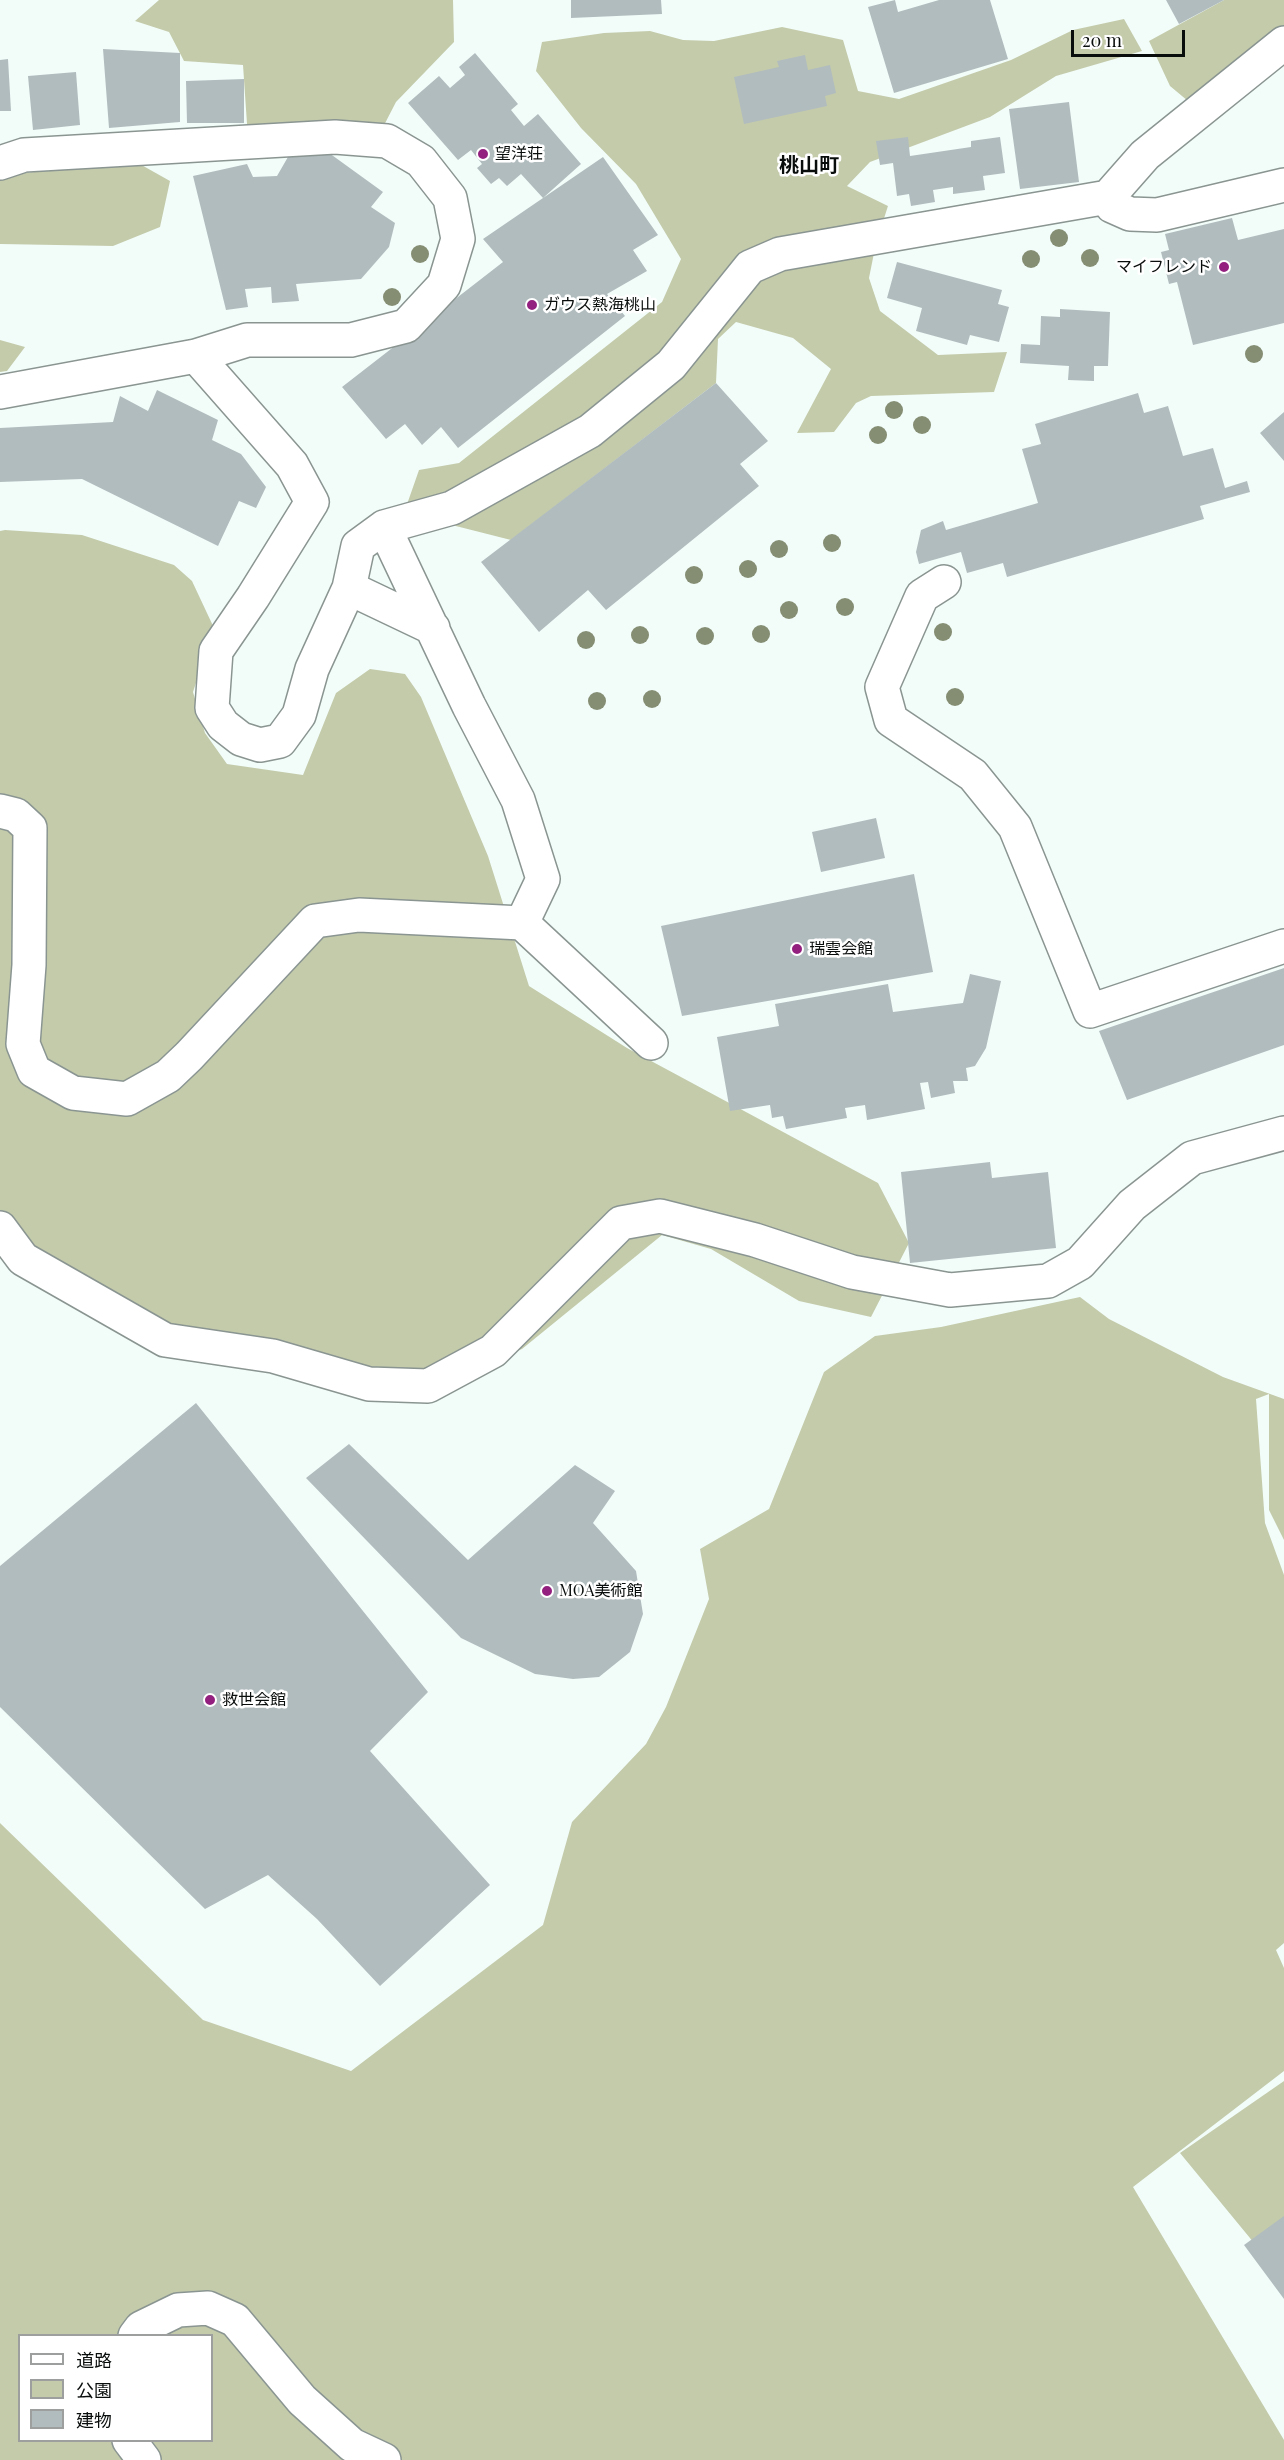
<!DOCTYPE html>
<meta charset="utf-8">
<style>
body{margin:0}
#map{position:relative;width:1284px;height:2460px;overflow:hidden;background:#f2fdfa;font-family:"Playfair Display","Noto Sans JP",serif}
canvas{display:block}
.legend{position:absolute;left:18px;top:2334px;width:195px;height:108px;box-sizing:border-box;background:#fff;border:2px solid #9d9e9e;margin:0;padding:8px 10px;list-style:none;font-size:18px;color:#090d0c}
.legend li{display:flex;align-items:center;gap:12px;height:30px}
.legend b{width:30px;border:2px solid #9d9e9e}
.scale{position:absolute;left:1071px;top:30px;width:114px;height:27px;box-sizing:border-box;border:3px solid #090d0c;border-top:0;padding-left:8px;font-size:18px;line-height:21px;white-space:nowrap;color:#090d0c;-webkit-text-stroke:4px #fff;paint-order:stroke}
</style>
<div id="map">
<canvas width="1284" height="2460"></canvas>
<ul class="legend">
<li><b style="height:8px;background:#fff"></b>道路</li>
<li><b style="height:16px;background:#c4cbab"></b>公園</li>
<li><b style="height:16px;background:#b1bcbe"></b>建物</li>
</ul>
<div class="scale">20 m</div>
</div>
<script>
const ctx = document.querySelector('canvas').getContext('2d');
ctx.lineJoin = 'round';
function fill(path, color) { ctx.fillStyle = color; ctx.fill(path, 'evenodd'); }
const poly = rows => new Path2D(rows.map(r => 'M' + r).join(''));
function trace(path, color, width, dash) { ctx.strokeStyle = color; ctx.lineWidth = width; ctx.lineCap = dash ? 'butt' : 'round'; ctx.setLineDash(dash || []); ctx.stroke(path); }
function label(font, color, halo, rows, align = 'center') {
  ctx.font = font + ' "Playfair Display","Noto Sans JP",serif'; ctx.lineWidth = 5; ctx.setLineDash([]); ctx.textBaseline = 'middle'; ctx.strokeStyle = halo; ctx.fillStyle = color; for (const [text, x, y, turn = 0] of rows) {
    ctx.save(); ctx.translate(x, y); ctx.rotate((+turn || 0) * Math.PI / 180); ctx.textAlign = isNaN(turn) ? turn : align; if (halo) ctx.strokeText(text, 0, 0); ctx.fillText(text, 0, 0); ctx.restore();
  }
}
const green = poly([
 [159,0,453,0,454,42,396,102,380,133,371,129,247,124,243,65,184,61,169,32,135,21],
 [1224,0,1284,0,1284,39,1200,111,1170,86,1149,41],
 [1124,19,1142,51,1056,76,990,117,870,162,847,186,888,206,876,243,869,278,880,311,938,355,1007,352,994,392,871,396,856,403,834,432,797,433,831,369,793,338,736,322,718,339,716,383,511,540,436,521,405,510,419,470,459,463,662,302,681,259,636,184,581,128,536,71,542,42,604,33,650,31,683,40,714,41,782,27,843,40,858,91,899,99,1011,60,1073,30],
 [138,163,170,181,160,227,113,246,0,244,0,175],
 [0,340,25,347,7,371,0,372],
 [5,530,82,535,174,565,192,581,214,628,193,692,205,733,227,764,303,775,336,693,370,669,405,674,421,697,488,856,529,986,627,1048,878,1183,909,1243,871,1317,799,1301,711,1249,662,1235,522,1349,428,1386,168,1335,67,1286,0,1221,0,531],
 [1080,1297,1109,1319,1223,1377,1284,1399,1284,1540,1269,1510,1269,1394,1256,1399,1265,1523,1284,1575,1284,1943,1276,1950,1284,1968,1284,2071,1133,2187,1284,2440,1284,2460,0,2460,0,1823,203,2020,351,2071,543,1925,572,1822,646,1744,666,1707,709,1599,700,1549,769,1509,824,1372,875,1336,941,1327],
 [20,2336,212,2336,212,2440,20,2440],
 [1284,2081,1284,2229,1259,2249,1180,2153]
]);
const building = poly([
 [571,0,661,0,662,14,571,18],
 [895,0,898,12,939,0,990,0,1008,59,894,93,868,7],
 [1166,0,1224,0,1179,24],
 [103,49,180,53,180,122,109,128],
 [475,53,518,104,511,110,524,126,538,114,581,164,543,198,521,174,507,186,499,178,491,184,477,168,482,164,471,150,458,160,408,103,439,76,450,88,465,75,459,67],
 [805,55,808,70,830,65,836,93,825,96,827,106,744,124,734,77,779,67,777,61],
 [8,59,11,111,0,111,0,60],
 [76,72,80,125,33,130,28,76],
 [244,79,244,123,187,123,186,81],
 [1069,102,1079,182,1020,189,1009,109],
 [908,137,910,156,971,147,971,141,1000,137,1005,173,983,176,985,190,953,194,953,187,933,190,935,202,911,206,909,194,897,196,893,163,880,165,876,141],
 [318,145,383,192,371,207,395,223,389,247,361,279,296,284,299,301,272,303,271,287,245,289,248,307,226,310,193,176,247,164,253,177,277,176,292,150],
 [603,157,658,235,633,250,647,271,607,294,625,316,458,448,441,427,422,445,405,424,386,439,342,387,503,262,483,239],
 [1232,218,1238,240,1284,229,1284,323,1193,345,1177,282,1169,284,1161,252,1169,250,1165,234],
 [897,262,1002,290,998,304,1009,307,999,342,970,335,967,345,916,331,922,308,887,298],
 [1060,309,1110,312,1108,366,1094,366,1094,381,1068,380,1069,366,1020,363,1021,344,1040,345,1041,316,1060,317],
 [716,383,768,441,740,464,759,486,606,610,588,590,539,632,481,562],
 [157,390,218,420,212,440,241,454,266,487,256,508,239,501,218,546,82,479,0,482,0,428,113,422,120,396,148,411],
 [1138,393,1144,413,1168,406,1183,456,1213,448,1225,488,1247,481,1250,492,1200,506,1204,519,1007,577,1003,563,967,573,961,552,919,564,916,552,921,530,943,521,946,530,1038,503,1022,449,1041,444,1035,424],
 [1284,412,1284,461,1260,433],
 [876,818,885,858,821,872,812,832],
 [914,874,933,972,682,1016,661,926],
 [1284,968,1284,1045,1127,1100,1099,1031],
 [970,974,1001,981,986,1048,975,1066,966,1068,968,1081,953,1081,955,1093,931,1098,928,1082,920,1083,925,1109,867,1120,865,1105,845,1108,847,1118,786,1129,783,1116,772,1118,770,1105,730,1111,717,1037,779,1026,775,1004,888,984,893,1012,963,1003],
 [990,1162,992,1178,1048,1172,1056,1248,910,1263,901,1172],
 [196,1403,428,1692,370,1751,490,1885,380,1986,317,1919,268,1875,205,1909,0,1707,0,1566],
 [349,1444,468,1560,575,1465,615,1491,593,1523,636,1571,643,1614,630,1652,599,1677,573,1679,535,1674,461,1638,306,1478],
 [1284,2216,1284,2299,1244,2245]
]);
const minor = poly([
 [0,163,24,155,335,137,387,141,421,161,450,198,458,239,444,285,406,326,351,340,247,340,196,356,0,392],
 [1108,197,1112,206,1130,214,1157,215,1284,185],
 [196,356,292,465,312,502,253,597,216,651,212,708,223,725,241,739,260,745,280,741,299,715,312,669,349,588,433,628],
 [384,527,469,706,518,800,543,879,522,923],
 [944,582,922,596,882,687,891,720,973,775,1015,827,1090,1011,1284,946],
 [349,588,358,546,384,527,452,508,590,431,671,365,750,267,780,254,1108,197,1145,155,1284,43],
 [0,811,16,815,30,828,29,965,23,1044,34,1071,73,1093,127,1099,168,1076,189,1056,315,921,359,915,522,923,651,1043],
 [0,1228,23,1259,165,1340,273,1356,369,1384,428,1386,493,1351,621,1223,660,1216,755,1240,852,1272,950,1290,1048,1281,1080,1263,1132,1205,1192,1158,1284,1133],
 [135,2336,141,2328,178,2310,208,2308,235,2320,302,2400,352,2445,384,2460],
 [129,2440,144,2460]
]);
const trees = [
 [1059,238],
 [420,254],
 [1090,258],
 [1031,259],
 [392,297],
 [1254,354],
 [894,410],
 [922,425],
 [878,435],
 [832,543],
 [779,549],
 [748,569],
 [694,575],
 [845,607],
 [789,610],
 [943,632],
 [761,634],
 [640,635],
 [705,636],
 [586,640],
 [955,697],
 [652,699],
 [597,701]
];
const markers = [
 [483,154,6,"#93207f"],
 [1224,267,6,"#93207f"],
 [532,305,6,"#93207f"],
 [797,949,6,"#93207f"],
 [547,1591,6,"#93207f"],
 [210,1700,6,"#93207f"]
];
const poiNames = [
 ["望洋荘",495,154],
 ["マイフレンド",1212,267,"right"],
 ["ガウス熱海桃山",544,305],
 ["瑞雲会館",809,949],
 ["MOA美術館",559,1591],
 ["救世会館",222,1700]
];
const quarterNames = [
 ["桃山町",809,166]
];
fill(green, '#c4cbab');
fill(building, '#b1bcbe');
trace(minor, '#8a9592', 36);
trace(minor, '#fff', 33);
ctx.fillStyle = '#858d73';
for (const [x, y] of trees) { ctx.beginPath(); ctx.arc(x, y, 9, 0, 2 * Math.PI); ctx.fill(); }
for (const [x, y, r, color] of markers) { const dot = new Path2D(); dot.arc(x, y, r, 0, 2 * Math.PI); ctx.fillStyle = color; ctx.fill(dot); trace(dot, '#fff', 2); }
label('16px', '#090d0c', '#fff', poiNames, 'left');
label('bold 20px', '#090d0c', '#fff', quarterNames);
</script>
